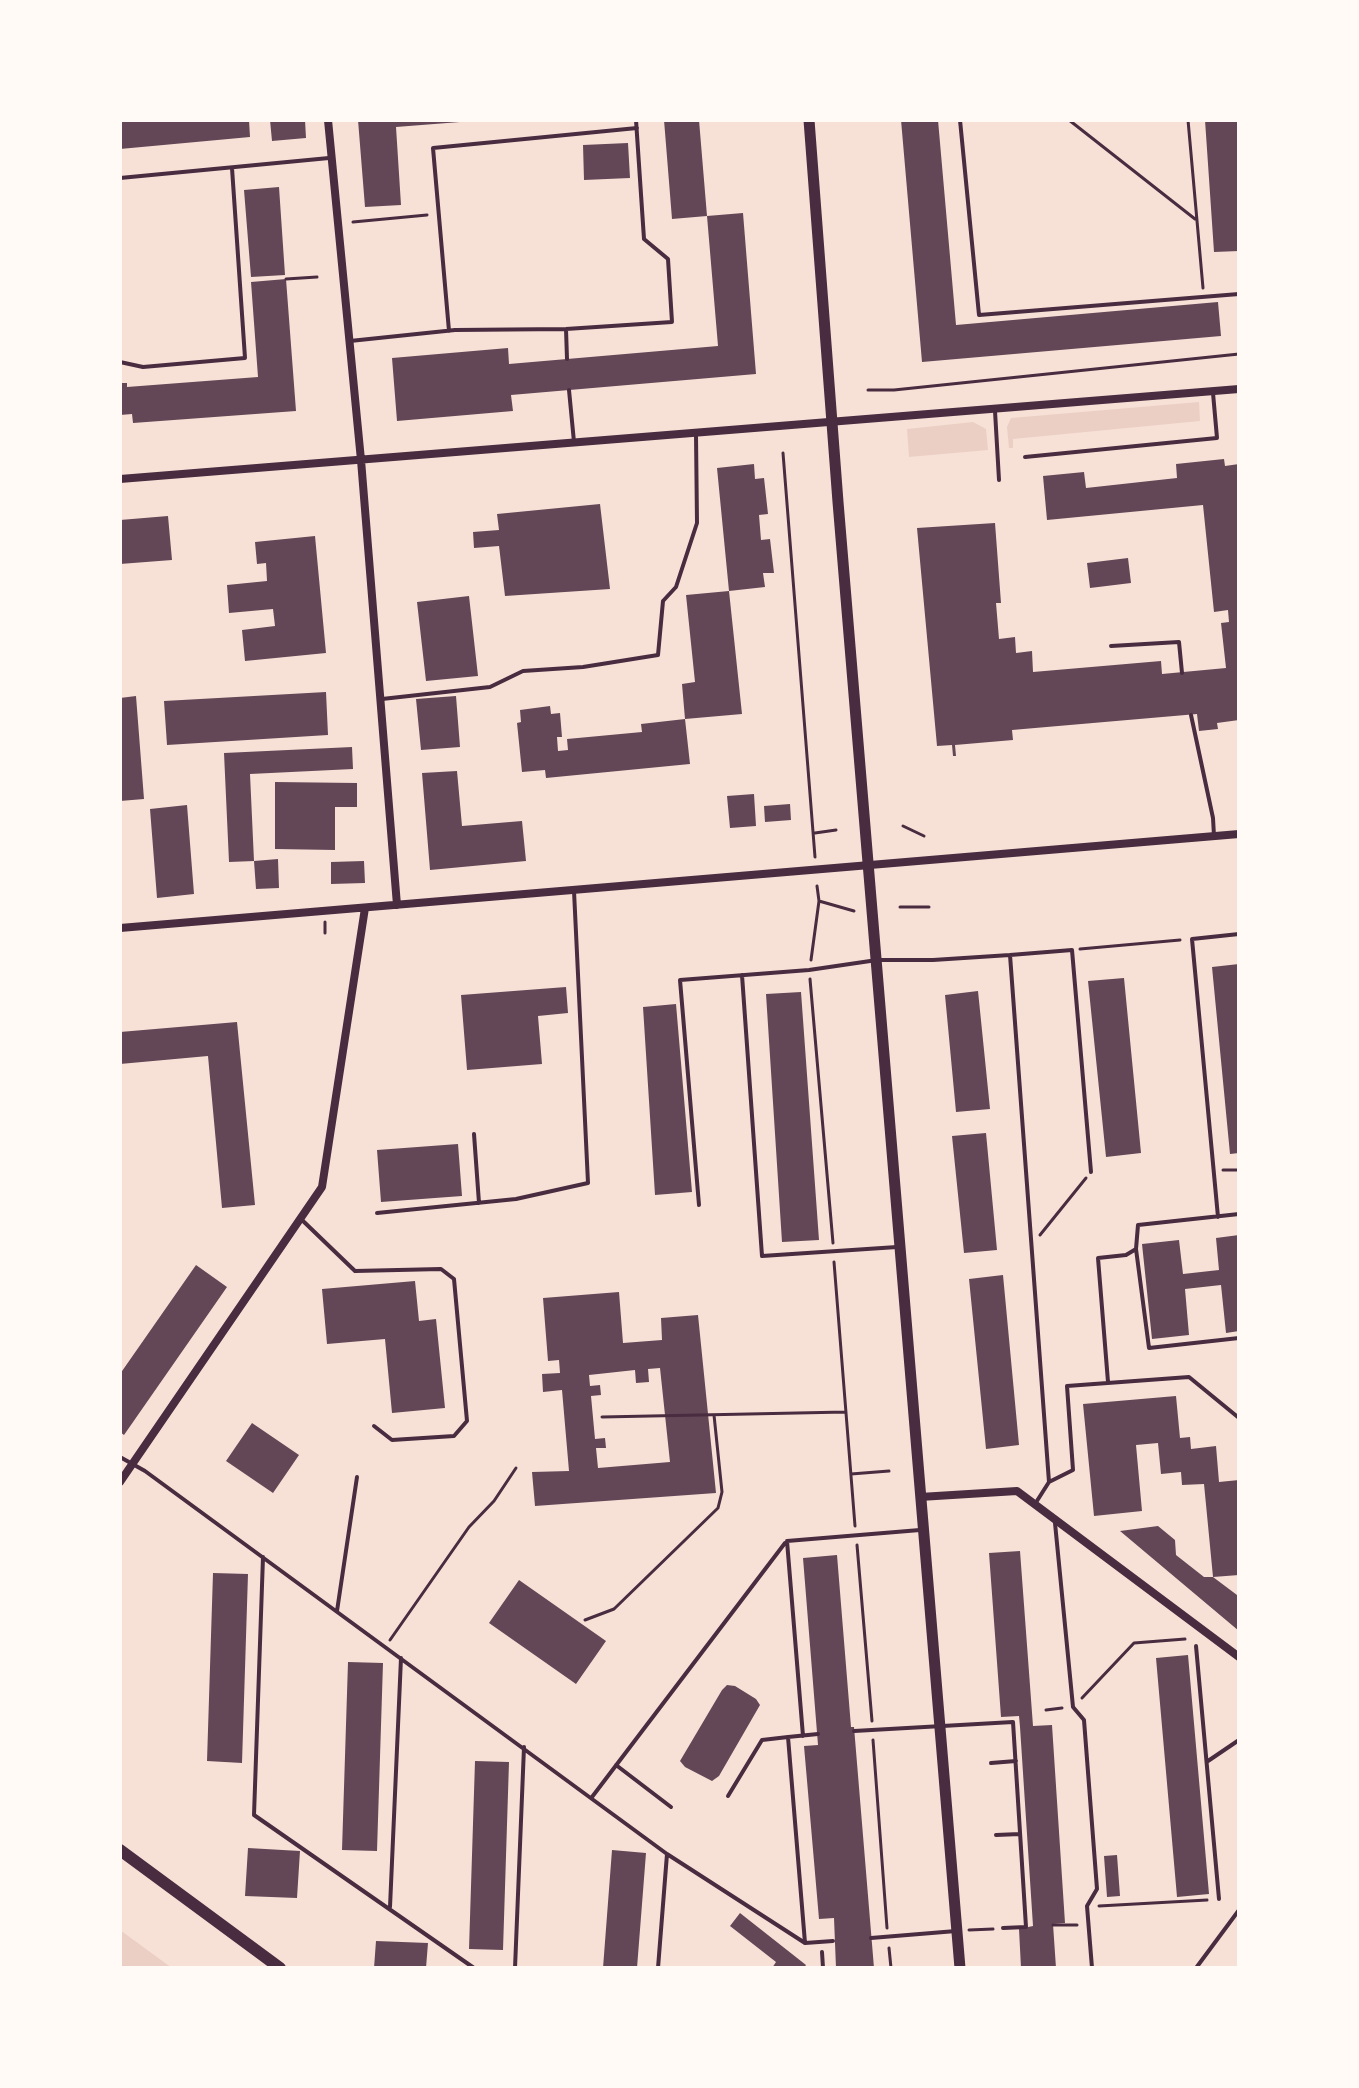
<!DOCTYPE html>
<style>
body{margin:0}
#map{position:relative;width:1359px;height:2088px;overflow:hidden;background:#f7e1d7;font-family:"DM Sans",sans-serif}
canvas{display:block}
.frame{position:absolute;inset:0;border:122px solid #fffaf5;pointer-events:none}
</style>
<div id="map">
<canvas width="1359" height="2088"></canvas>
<div class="frame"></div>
</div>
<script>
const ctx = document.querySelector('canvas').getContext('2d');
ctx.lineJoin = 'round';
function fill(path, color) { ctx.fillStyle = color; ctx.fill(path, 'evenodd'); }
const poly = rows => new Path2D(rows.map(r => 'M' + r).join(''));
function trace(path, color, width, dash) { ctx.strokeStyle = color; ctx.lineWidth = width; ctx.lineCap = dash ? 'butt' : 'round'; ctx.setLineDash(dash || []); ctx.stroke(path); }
const green = poly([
 [1199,402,1200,421,1013,439,1013,448,1009,448,1007,427,1011,418],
 [973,422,986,429,988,450,909,457,907,429],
 [120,1930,172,1968,120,1968]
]);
const building = poly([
 [120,120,249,120,250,137,120,149],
 [270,120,305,120,306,138,272,141],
 [358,120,460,120,460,122,396,127,401,205,365,207],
 [664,120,699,120,707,216,672,219],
 [901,120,938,120,956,325,1218,302,1221,336,922,362],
 [1205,120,1239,120,1239,251,1214,252],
 [628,143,630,178,584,180,583,145],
 [279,187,285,275,251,277,244,190],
 [743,213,756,374,511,395,513,411,397,421,392,358,508,348,509,364,718,346,707,216],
 [286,279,296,411,133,423,132,414,120,415,120,383,127,383,127,387,258,377,251,282],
 [1224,459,1225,466,1239,464,1239,720,1217,723,1218,729,1199,731,1197,714,1012,730,1013,740,955,745,956,756,953,756,952,745,937,746,917,528,995,523,1001,603,996,603,999,639,1015,637,1016,653,1032,651,1033,672,1161,661,1162,674,1226,668,1221,623,1229,622,1228,610,1214,612,1203,505,1047,520,1043,476,1084,472,1086,488,1177,478,1176,464],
 [754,464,755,479,764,478,768,514,759,515,761,540,770,539,774,573,763,573,765,587,729,591,717,468],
 [600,504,610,589,505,596,499,546,474,548,473,532,499,530,497,514],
 [168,516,172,560,120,564,120,520],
 [315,536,326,653,245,661,242,630,275,626,273,609,229,613,227,585,267,581,266,563,257,564,255,542],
 [1128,558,1131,583,1090,588,1087,563],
 [729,591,742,714,685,719,682,684,695,682,686,595],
 [469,596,478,676,426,681,417,602],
 [326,692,328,735,167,745,164,701],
 [136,696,144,799,120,801,120,698],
 [456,696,460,747,421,750,416,699],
 [550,706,551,714,560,713,562,737,557,737,558,751,568,750,567,739,642,732,641,724,685,719,690,764,546,778,545,770,522,772,517,723,521,722,520,710],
 [352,747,353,769,250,774,254,861,278,859,279,888,256,889,254,861,229,862,224,753],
 [457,771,462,826,522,821,526,861,430,870,422,773],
 [275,782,357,783,357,807,335,807,335,850,275,849],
 [754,794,756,826,730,828,727,796],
 [790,804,791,820,765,822,764,806],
 [187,805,194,894,157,898,150,809],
 [364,861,365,883,331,884,331,862],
 [1239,964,1239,1153,1230,1154,1212,967],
 [1124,978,1141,1153,1106,1157,1088,981],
 [566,987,568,1013,538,1016,542,1064,467,1070,461,995],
 [978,991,990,1109,956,1112,945,995],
 [801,992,819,1240,782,1242,766,994],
 [676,1004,692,1192,655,1195,643,1007],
 [237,1022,255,1205,222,1208,208,1056,120,1064,120,1032],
 [986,1133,997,1250,964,1253,952,1136],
 [458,1144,462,1196,381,1202,377,1150],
 [1239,1235,1239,1331,1226,1333,1221,1285,1185,1289,1189,1335,1152,1339,1142,1244,1179,1240,1183,1274,1219,1270,1216,1238],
 [196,1265,227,1287,124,1435,120,1432,120,1374],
 [1003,1275,1019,1445,986,1449,969,1279],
 [415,1281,419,1321,436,1319,445,1408,392,1413,385,1339,327,1344,322,1289],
 [619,1292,623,1343,662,1340,661,1318,698,1315,716,1493,535,1506,532,1472,569,1471,562,1390,543,1392,542,1374,560,1373,559,1360,548,1361,543,1298],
 [660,1368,670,1462,598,1468,596,1448,606,1448,605,1438,595,1439,591,1396,601,1395,600,1385,590,1386,589,1375,635,1370,636,1383,649,1382,648,1369],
 [1176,1396,1180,1438,1190,1437,1191,1449,1216,1446,1219,1482,1239,1480,1239,1575,1213,1577,1204,1484,1182,1485,1181,1472,1161,1474,1158,1443,1136,1445,1142,1511,1094,1516,1083,1404],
 [252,1423,299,1455,273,1493,226,1461],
 [1158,1526,1175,1540,1176,1555,1204,1577,1213,1577,1237,1595,1239,1631,1120,1531],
 [1020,1551,1033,1726,1052,1725,1065,1923,1053,1924,1056,1968,1021,1968,1019,1929,1033,1926,1020,1727,1019,1716,1001,1717,989,1553],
 [837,1555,851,1727,854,1727,874,1968,836,1968,834,1918,819,1919,804,1746,818,1745,803,1558],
 [213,1573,248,1574,242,1763,207,1761],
 [519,1580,606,1641,576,1684,489,1623],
 [1188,1655,1209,1894,1177,1897,1156,1658],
 [348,1662,383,1663,377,1851,342,1850],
 [727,1685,735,1686,756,1699,760,1705,719,1776,712,1781,685,1767,680,1761,722,1690],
 [475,1761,509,1762,503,1950,469,1949],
 [248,1848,300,1851,297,1898,245,1896],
 [612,1850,646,1853,637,1968,603,1968],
 [1117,1855,1120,1896,1107,1897,1104,1856],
 [740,1913,806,1965,804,1968,772,1968,776,1962,730,1926],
 [376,1941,428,1943,426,1968,374,1968]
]);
const path = poly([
 [1069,120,1195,219],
 [1188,120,1203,288],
 [353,222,427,215],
 [286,279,317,277],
 [868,390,894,390,1239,354],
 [783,453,815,857],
 [903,826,924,836],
 [815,833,836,830],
 [819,901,854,911],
 [900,907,929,907],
 [325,922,325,933],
 [1080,949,1180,940],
 [811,960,819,901,817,886],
 [810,979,833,1243],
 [1223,1170,1239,1170],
 [1040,1235,1086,1178],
 [834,1262,855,1526],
 [602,1417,846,1412],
 [851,1474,889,1471],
 [857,1545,872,1721],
 [585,1620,614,1609,718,1508,722,1492,714,1415],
 [390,1640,469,1527,494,1501,516,1468],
 [1082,1698,1134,1643,1185,1639],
 [1046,1710,1062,1708],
 [873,1740,887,1928],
 [1099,1906,1207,1900],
 [1053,1925,1077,1925],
 [969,1930,993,1929],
 [889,1948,891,1968]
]);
const service = poly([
 [960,120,979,315,1239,294],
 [120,178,329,158],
 [566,329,567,359],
 [449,331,433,148,637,128],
 [350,341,455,330,566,329,672,322,668,259,644,239,636,120],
 [120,362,143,367,245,358,232,168],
 [569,390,574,442],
 [995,411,999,480],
 [1025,457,1217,438,1213,393],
 [1111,646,1179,642,1182,673],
 [382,699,490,687,523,671,583,667,658,655,663,601,676,587,697,523,696,435],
 [1191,715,1213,818,1214,836],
 [1010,955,1072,950,1091,1172],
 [742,975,762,1256,897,1247],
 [474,1134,479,1203],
 [699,1205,680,980,809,970,877,960,933,960,1010,955,1049,1482],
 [377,1213,516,1199,588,1183,574,891],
 [1218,1217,1192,939,1239,934],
 [302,1220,355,1271,441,1269,454,1279,467,1421,454,1436,392,1440,374,1426],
 [1136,1249,1149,1348,1239,1338],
 [1108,1382,1098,1258,1126,1255,1136,1249,1138,1225,1239,1214],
 [120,1457,145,1471,667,1854,805,1943,833,1941],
 [1035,1504,1049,1482,1073,1470,1067,1386,1189,1377,1239,1418],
 [1055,1523,1073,1707,1084,1720,1097,1889,1087,1906,1092,1968],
 [263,1557,254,1815,474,1968],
 [337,1611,357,1477],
 [1196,1646,1219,1899],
 [854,1731,1013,1722,1026,1927,1003,1928],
 [803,1736,787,1541,920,1530],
 [1208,1761,1239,1740],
 [991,1763,1016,1761],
 [616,1765,671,1807],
 [728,1796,762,1740,788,1737],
 [592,1797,785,1543],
 [996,1835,1020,1834],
 [390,1907,401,1658],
 [871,1938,956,1931],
 [805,1943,788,1737,818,1734],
 [822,1952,823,1968],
 [515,1968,524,1747],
 [658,1968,667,1854],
 [1196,1968,1239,1910]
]);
const minor = poly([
 [328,120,361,460,397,905],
 [120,479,1239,389],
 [120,928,1239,834],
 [120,1482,322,1187,365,908],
 [920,1497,1017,1491,1239,1657]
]);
const tertiary = poly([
 [809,120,838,502,960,1968]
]);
const secondary = poly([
 [120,1850,280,1968]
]);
fill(green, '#ebcfc5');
fill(building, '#644757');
trace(path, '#4a2c40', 3);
trace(service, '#4a2c40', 4);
trace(minor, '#4a2c40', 8);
trace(tertiary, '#4a2c40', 11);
trace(secondary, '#4a2c40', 12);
</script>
